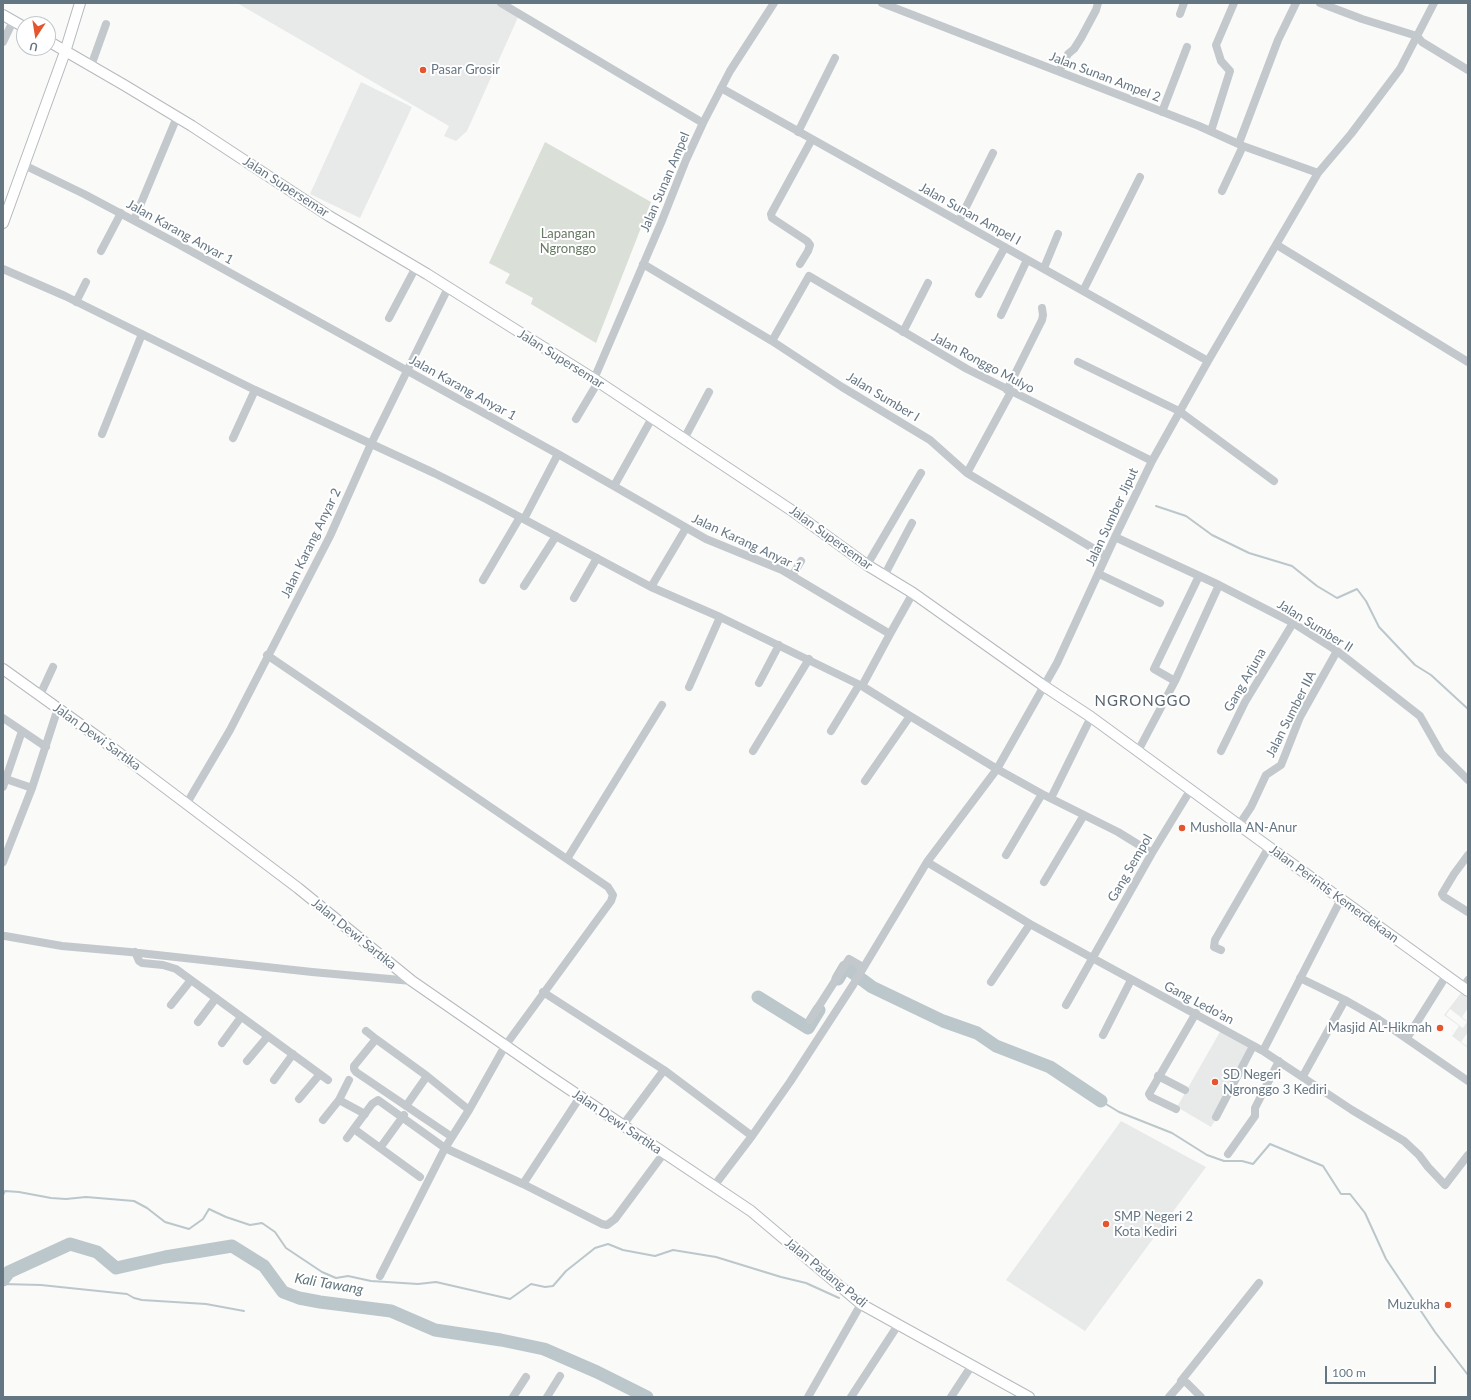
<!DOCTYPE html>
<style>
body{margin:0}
#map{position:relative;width:1471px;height:1400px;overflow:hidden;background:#fafaf8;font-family:Lato,sans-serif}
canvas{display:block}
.frame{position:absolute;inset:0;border:4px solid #657683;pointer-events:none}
.north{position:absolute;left:16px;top:16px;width:40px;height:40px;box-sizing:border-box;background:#fff;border:1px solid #c1c8cd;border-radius:50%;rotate:192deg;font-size:11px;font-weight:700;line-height:16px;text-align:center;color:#657683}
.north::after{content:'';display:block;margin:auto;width:14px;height:18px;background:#e4572e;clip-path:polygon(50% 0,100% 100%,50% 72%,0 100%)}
.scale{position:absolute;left:1325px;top:1366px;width:111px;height:18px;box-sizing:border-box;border:2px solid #657683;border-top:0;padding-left:5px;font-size:12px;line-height:14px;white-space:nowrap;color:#657683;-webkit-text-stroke:3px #fff;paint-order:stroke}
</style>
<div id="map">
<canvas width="1471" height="1400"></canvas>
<div class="frame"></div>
<div class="north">U</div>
<div class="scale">100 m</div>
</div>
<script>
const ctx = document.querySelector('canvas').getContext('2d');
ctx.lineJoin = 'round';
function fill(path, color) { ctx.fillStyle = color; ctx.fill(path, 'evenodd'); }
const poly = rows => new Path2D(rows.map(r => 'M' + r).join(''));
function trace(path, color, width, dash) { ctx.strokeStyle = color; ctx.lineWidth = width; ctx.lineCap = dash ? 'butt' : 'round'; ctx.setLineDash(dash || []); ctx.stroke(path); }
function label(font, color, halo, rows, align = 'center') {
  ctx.font = font + ' Lato,sans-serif'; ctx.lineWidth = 4; ctx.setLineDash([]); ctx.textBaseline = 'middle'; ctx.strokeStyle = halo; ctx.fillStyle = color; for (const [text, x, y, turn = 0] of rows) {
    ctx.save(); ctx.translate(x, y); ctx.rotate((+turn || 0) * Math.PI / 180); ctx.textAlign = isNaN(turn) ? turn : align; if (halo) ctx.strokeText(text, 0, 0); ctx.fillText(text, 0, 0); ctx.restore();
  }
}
const built = poly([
 [237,3,498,3,519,15,467,131,456,141,444,136,449,126],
 [361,82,412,107,360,218,310,194],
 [1461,993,1468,998,1468,1008,1462,1017,1468,1022,1468,1032,1461,1042,1467,1046,1468,1045,1468,1048,1452,1036,1459,1026,1444,1015],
 [1450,1009,1467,1022,1463,1028,1446,1015],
 [1221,1030,1253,1048,1242,1068,1244,1073,1211,1127,1177,1107],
 [1121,1121,1206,1167,1085,1331,1006,1280]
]);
const green = poly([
 [545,142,651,202,596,343,531,304,533,298,505,283,510,274,489,263]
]);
const stream = poly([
 [1156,506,1186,516,1212,535,1249,553,1292,566,1317,586,1337,598,1357,589,1366,601,1379,627,1415,665,1431,675,1468,709],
 [1101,1101,1119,1112,1172,1133,1207,1155,1224,1161,1242,1161,1253,1164,1270,1144,1323,1166,1341,1194,1350,1194,1365,1213,1386,1259,1435,1332,1468,1375],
 [3,1195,5,1191,19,1192,51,1198,66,1199,86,1197,134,1201,147,1208,165,1222,189,1229,203,1219,209,1209,226,1217,250,1225,262,1223,275,1232,286,1248,322,1272,336,1278,348,1276,371,1281,418,1284,436,1282,510,1299,531,1284,545,1287,553,1286,566,1271,595,1248,608,1244,623,1250,655,1256,673,1250,716,1257,781,1277,806,1283,839,1298],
 [3,1284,41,1285,127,1294,134,1298,142,1300,206,1304,244,1311]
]);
const river = poly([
 [838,979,845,967,872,987,943,1021,977,1033,996,1046,1050,1067,1101,1101],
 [758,997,808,1028,819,1010],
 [3,1280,9,1272,70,1244,97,1252,116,1268,165,1257,232,1246,264,1266,283,1292,299,1298,320,1302,391,1311,435,1330,501,1340,544,1349,597,1372,647,1397]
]);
const minor = poly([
 [501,3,703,123],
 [882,3,1199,126,1243,146,1318,173],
 [1320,3,1362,19,1417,36,1422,42,1468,70],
 [1180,14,1184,3],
 [3,42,13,21],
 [91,66,106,24],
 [1059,71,1068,54,1074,49,1081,38,1096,10,1098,3],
 [721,88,1208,361],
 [1162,112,1187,47],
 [1211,131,1230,71,1221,61,1216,45,1234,3],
 [798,132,835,58],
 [1239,143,1278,40,1296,3],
 [24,165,84,194,178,244,558,454,706,539,782,570,890,634],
 [1222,191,1243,146],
 [134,220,177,117],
 [959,221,993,153],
 [1277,245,1468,362],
 [101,251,121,213],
 [643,264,772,341,842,387,930,440,967,473,1106,556],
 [800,264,808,251,810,245,807,241,772,218,771,214,812,139],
 [1044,268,1058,234],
 [3,269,65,296,255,390,434,473,486,499,651,587,720,617,862,686,910,716,997,769,1042,794,1118,832,1152,853],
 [1083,291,1140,177],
 [979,294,1005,247],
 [76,302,86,282],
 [1001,315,1027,260],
 [389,318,416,267],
 [903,332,928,283],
 [772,341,809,276,967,369,1152,461],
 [1078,362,1179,411,1274,481],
 [594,379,661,223,686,160,703,123,730,71,774,3],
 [1007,390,1042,320,1043,315,1042,308],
 [576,419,598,382],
 [102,434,142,334],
 [233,438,255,390],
 [684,439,709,392],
 [967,473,1011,392],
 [614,486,652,418],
 [524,519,558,454],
 [1115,537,1219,585,1293,623,1337,651,1420,716,1441,753,1468,780],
 [867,565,921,473],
 [1099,574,1160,603],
 [792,576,801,561],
 [884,576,912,523],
 [483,580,520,517],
 [524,586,556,536],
 [651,587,686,528],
 [574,598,597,558],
 [267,655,608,887,613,895,611,901,505,1046,469,1110,445,1148,380,1276],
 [1175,681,1154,669,1199,576],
 [759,683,779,645],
 [862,686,890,634,913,593],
 [689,687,720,617],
 [40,695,53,667],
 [3,718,46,747],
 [831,731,859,685],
 [753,751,809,659],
 [1138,751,1175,681,1219,585],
 [1221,751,1245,702,1293,623],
 [3,778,32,788],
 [865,781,910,716],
 [3,787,22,731],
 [1051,798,1091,717],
 [187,803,230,730,330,536,371,444,448,288],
 [1239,825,1251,807,1266,775,1281,765,1300,717,1337,651],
 [1006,855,1042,794],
 [1468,855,1454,874,1442,894,1444,897,1468,912],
 [567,859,662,705],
 [3,862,32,788,58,708],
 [927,862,1030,924,1263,1051,1352,1110,1404,1141,1419,1155,1428,1167,1445,1185,1468,1155],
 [1044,882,1084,815],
 [5,936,62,946,130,952,312,972,412,981],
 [1221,950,1214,947,1215,940,1269,847],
 [135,952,139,961,142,963,163,965,176,969,328,1080],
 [1300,978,1345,1000,1378,1019,1468,1081],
 [991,982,1030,924],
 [1463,987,1468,980],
 [543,992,664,1070,752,1136],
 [171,1005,191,980],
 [1066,1005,1152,853,1191,789],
 [810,1020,849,959,863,967],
 [198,1022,216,998],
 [366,1031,376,1039],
 [1103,1035,1131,980],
 [1407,1038,1446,976],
 [222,1043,241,1017],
 [1263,1051,1341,899],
 [247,1061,268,1036],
 [1158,1076,1185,1090],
 [1303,1076,1345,1000],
 [274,1080,293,1054],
 [299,1099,320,1074],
 [339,1100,365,1114],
 [406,1106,427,1076],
 [1176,1109,1151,1097,1149,1094,1196,1013],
 [1216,1117,1253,1046],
 [323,1120,339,1100,349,1080],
 [623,1125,664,1070],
 [354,1129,420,1177],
 [452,1137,356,1072,354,1069,354,1066,376,1039,427,1076,469,1110],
 [347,1138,372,1104,378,1100,445,1148,523,1184,602,1224,607,1225,615,1219,664,1153],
 [380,1148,404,1115],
 [1228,1154,1255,1116,1255,1108,1279,1061],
 [523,1184,580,1097],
 [714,1186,752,1136,790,1082,853,985,927,862,997,769,1057,663,1115,537,1152,461,1208,361,1318,173,1351,134,1400,69,1434,3],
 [1181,1381,1259,1283],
 [513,1397,526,1377],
 [547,1397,560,1376],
 [808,1397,861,1304],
 [851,1397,898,1325],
 [951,1397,972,1365],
 [1169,1397,1183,1381,1187,1383,1201,1397]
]);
const major = poly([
 [3,15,24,27],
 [48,41,124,85,192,126,329,216,427,274,594,379,791,510,867,565,913,593,1044,686,1091,717,1269,847,1468,991],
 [3,223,65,52,80,3],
 [3,669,102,740,298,888,412,981,545,1073,751,1211,861,1304,1029,1397]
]);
const markers = [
 [423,70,4,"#e4572e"],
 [1182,828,4,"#e4572e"],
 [1440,1028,4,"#e4572e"],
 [1215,1082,4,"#e4572e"],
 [1106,1224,4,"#e4572e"],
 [1448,1305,4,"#e4572e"]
];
const poiNames = [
 ["Pasar Grosir",431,70],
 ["Musholla AN-Anur",1190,828],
 ["Masjid AL-Hikmah",1432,1028,"right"],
 ["SD Negeri",1223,1075],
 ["Ngronggo 3 Kediri",1223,1090],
 ["SMP Negeri 2",1114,1217],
 ["Kota Kediri",1114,1232],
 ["Muzukha",1440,1305,"right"]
];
const streetNames = [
 ["Jalan Sunan Ampel 2",1105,77,21],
 ["Jalan Sunan Ampel",665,182,-67],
 ["Jalan Supersemar",286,187,33],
 ["Jalan Sunan Ampel I",970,214,29],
 ["Jalan Karang Anyar 1",180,232,29],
 ["Jalan Supersemar",561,359,32],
 ["Jalan Ronggo Mulyo",983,363,28],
 ["Jalan Karang Anyar 1",463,388,29],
 ["Jalan Sumber I",883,397,31],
 ["Jalan Sumber Jiput",1112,517,-65],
 ["Jalan Supersemar",831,538,36],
 ["Jalan Karang Anyar 2",311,543,-64],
 ["Jalan Karang Anyar 1",747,543,25],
 ["Jalan Sumber II",1315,626,32],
 ["Gang Arjuna",1245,680,-60],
 ["Jalan Sumber IIA",1291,714,-63],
 ["Jalan Dewi Sartika",97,737,36],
 ["Gang Sempol",1130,868,-60],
 ["Jalan Perintis Kemerdekaan",1334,894,36],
 ["Jalan Dewi Sartika",354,934,39],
 ["Gang Ledo'an",1199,1003,28],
 ["Jalan Dewi Sartika",617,1122,34],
 ["Jalan Padang Padi",826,1273,39]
];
const parkNames = [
 ["Lapangan",568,234],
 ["Ngronggo",568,249]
];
const waterNames = [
 ["Kali Tawang",329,1284,10]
];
const quarterNames = [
 ["NGRONGGO",1143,701]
];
fill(built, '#e8e9e9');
fill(green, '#dadfd7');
trace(stream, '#bbc7cb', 2);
trace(river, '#bbc7cb', 13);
trace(major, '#b5babe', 12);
trace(minor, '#c3c8cc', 8);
trace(major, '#fff', 10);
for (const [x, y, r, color] of markers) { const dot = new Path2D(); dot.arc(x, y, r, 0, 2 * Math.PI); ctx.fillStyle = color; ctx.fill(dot); trace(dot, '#fff', 1.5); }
label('13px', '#657683', '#fff', poiNames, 'left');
label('13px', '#657683', '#fff', streetNames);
label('13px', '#687a64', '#fff', parkNames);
label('italic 14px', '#60757c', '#fff', waterNames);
ctx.letterSpacing = '1px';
label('15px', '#57646e', '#fff', quarterNames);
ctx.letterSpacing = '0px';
</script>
